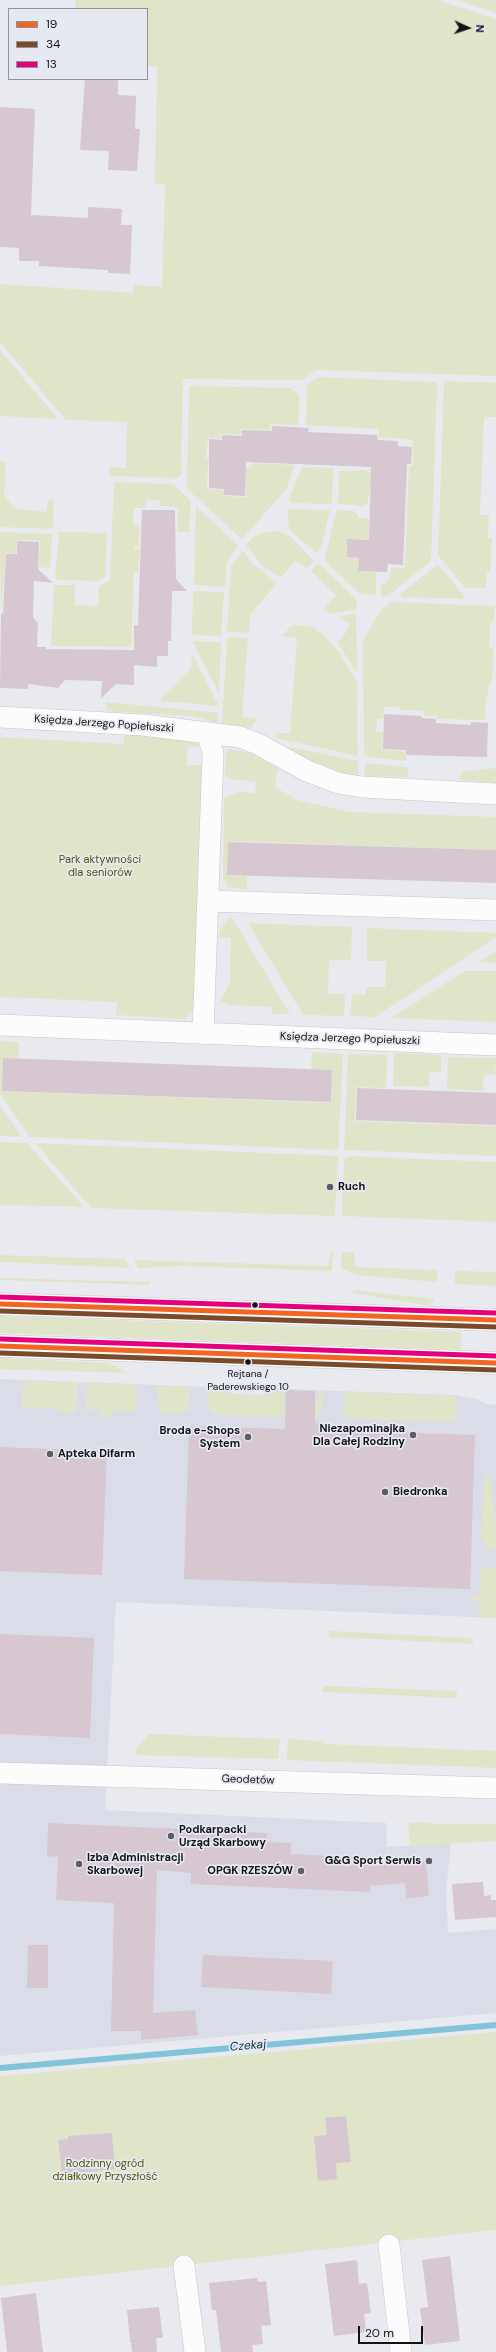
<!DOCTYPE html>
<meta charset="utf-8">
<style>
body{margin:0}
#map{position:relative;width:496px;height:2352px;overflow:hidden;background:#e9eaef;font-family:"DM Sans",sans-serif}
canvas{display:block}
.legend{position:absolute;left:8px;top:8px;width:140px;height:72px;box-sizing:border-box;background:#e6e9f2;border:1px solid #91939a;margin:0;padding:5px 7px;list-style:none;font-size:12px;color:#121316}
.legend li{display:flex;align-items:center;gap:8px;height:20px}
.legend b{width:20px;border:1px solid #91939a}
.north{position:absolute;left:448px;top:8px;width:40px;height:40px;-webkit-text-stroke:3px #e6e9f2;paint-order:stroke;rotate:93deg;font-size:11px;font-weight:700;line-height:16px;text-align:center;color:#121316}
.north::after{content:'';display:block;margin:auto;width:14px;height:18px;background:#121316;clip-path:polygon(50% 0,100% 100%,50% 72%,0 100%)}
.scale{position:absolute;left:358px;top:2326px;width:65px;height:18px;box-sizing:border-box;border:2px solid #121316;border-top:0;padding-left:5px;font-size:12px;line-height:14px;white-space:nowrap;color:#121316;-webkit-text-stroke:3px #e6e9f2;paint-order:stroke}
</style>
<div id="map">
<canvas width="496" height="2352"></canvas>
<ul class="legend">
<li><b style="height:5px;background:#f26522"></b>19</li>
<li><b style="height:5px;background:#7a4b2a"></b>34</li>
<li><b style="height:5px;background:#e5007d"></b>13</li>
</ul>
<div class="north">N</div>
<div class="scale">20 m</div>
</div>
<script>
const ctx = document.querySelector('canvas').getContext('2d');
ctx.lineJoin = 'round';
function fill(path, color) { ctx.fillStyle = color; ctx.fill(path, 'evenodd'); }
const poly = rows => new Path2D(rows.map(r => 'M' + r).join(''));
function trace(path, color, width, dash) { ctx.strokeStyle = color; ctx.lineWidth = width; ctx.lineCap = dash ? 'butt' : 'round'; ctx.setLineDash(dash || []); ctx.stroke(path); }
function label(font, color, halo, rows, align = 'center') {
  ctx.font = font + ' "DM Sans",sans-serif'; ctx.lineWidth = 3.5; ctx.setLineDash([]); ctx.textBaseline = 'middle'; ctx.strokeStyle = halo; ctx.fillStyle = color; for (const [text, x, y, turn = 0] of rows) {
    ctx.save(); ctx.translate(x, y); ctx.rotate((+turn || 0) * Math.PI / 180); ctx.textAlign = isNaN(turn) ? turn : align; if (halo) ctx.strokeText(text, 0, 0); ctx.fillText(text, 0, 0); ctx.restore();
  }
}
const built = poly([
 [0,1379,212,1387,235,1394,260,1395,283,1389,454,1395,479,1400,485,1404,496,1405,496,1618,116,1602,105,1810,386,1823,387,1847,451,1843,446,1892,448,1933,496,1929,496,2013,0,2056]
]);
const green = poly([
 [76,0,437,0,496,19,496,376,316,370,302,380,183,379,181,475,177,478,109,476,110,467,126,468,127,422,66,420,0,342,0,284,133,293,134,285,162,287,165,185,155,184,157,67,147,66,147,9,75,9],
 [457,0,496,0,496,13],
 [0,350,58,419,0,416],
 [318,377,434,382,437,384,431,561,388,596,381,596,381,586,389,580,391,568,405,568,409,466,413,466,413,440,379,437,379,429,306,425,307,385],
 [444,381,496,383,496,417,484,417,480,515,489,515,488,538,492,538,490,572,487,572,486,588,465,588,438,555],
 [189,386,291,388,300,395,298,425,270,424,271,430,241,429,241,434,221,434,221,439,208,438,206,458,211,458,210,462,208,462,207,489,223,490,222,496,246,497,245,469,254,463,294,465,286,490,242,539,187,489],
 [0,460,6,463,4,493,9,502,16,509,46,512,48,500,54,499,53,527,50,529,0,527],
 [302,467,333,468,332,502,331,504,291,503,289,498],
 [364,470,372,474,368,502,365,506,338,504,339,471],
 [114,482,173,484,191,501,189,532,177,532,178,507,160,506,160,501,146,499,145,508,134,508,133,524,139,525,139,546,134,546,134,548,140,549,138,573,134,573,131,647,51,646,54,585,75,585,74,605,98,606,99,586,110,580],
 [196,506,238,546,227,562,225,587,194,585],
 [287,509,330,510,320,551,316,553,289,529],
 [337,510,354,511,359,518,369,519,369,531,373,532,372,540,348,539,347,557,359,558,358,571,376,572,376,592,374,595,360,594,326,562,325,557],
 [275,531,284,533,292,538,314,561,307,568,295,561,281,577,274,574,261,564,246,546,252,538,261,533],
 [0,532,52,534,50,568,39,567,40,541,17,540,16,554,6,553,1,613],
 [59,532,107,533,105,577,99,581,58,580,55,578],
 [243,551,252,563,277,583,250,615,249,633,227,632,231,565],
 [317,564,321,565,356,599,357,609,331,614,324,609,336,595,311,571],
 [437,565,441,568,465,597,464,599,401,597,400,594],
 [193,591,224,592,221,636,192,635],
 [391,602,495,606,494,621,490,622,489,648,494,648,492,682,489,682,488,696,486,696,485,720,437,719,437,716,424,716,424,711,400,710,399,707,384,707,383,719,377,719,376,732,383,732,382,750,405,751,406,761,369,757,364,754,363,640,381,610],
 [356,613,357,673,337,642,339,640,341,641,350,624,338,617],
 [294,625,313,627,325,636,339,652,357,681,358,756,276,738,276,733,290,733,297,638,282,636,289,628],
 [229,637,248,638,242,717,258,718,251,727,243,728,222,724,227,639],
 [192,641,221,642,219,693],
 [192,653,219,706,161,701,160,699,191,668],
 [106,702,218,713,217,723,192,716,106,711],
 [125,732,193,739,200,746,188,747,186,765,203,765,196,1009,184,1019,116,1015,117,1002,0,997,0,737,123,744],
 [279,745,358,761,359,779,303,758],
 [229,749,250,753,278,768,275,787,297,800,349,812,496,817,496,850,228,841,227,875,247,876,247,890,228,887,223,877,224,798,237,792,255,793,256,782,232,779,225,776,226,754],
 [366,763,406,767,408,769,408,777,364,776],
 [494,768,496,770,496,783,459,780,462,772],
 [231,916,290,1014,272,1014,271,1007,228,1005,220,1001,230,983,231,938,219,937,220,930],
 [248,923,352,927,351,960,329,960,328,994,345,994,344,1016,303,1015],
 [367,928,496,933,496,937,375,1017,350,1016,352,994,366,995,366,987,385,987,386,961,367,961],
 [496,951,496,963,479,962],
 [465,971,496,971,496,1022,391,1018],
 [0,1041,19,1042,18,1058,3,1058,2,1091,331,1103,332,1070,311,1069,312,1052,343,1054,338,1150,30,1137,0,1094],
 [394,1053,441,1055,441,1072,429,1072,429,1087,393,1086],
 [348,1054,387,1055,386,1088,356,1087,355,1121,496,1126,496,1156,344,1150],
 [448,1057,496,1058,495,1075,484,1075,483,1091,447,1089],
 [0,1105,22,1137,0,1136],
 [0,1142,27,1143,84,1207,0,1205],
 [35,1143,338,1156,335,1216,91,1208],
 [349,1156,496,1162,496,1222,342,1216,344,1159],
 [331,1251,333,1251,332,1271,183,1266,138,1268,134,1260,328,1266],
 [342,1252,354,1253,355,1267,438,1270,437,1282,356,1275,341,1268],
 [0,1255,125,1259,130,1268,0,1262],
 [455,1271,496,1272,496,1286,455,1284],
 [0,1278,150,1282,150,1285,0,1280],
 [353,1290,435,1299,429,1305,425,1305,353,1293],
 [0,1316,461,1332,461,1350,0,1333],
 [0,1358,109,1363,128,1373,0,1369],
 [23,1381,78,1382,77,1413,60,1413,60,1409,22,1408],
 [87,1383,135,1384,138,1412,113,1410,112,1416,99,1415,99,1410,86,1409],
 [157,1385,190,1387,189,1410,183,1413,160,1412],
 [208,1387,234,1395,260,1396,284,1390,284,1402,317,1403,318,1391,323,1391,321,1414,318,1418,314,1418,215,1415,207,1408],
 [345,1392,456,1396,455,1419,453,1422,349,1419,344,1413],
 [490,1475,496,1528,496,1550,489,1550,481,1539,484,1476],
 [480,1567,496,1568,496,1618,480,1618,479,1601,465,1600,479,1595],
 [329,1631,471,1638,474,1644,329,1637],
 [323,1686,457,1691,457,1698,323,1692],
 [149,1734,280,1739,278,1759,136,1755,135,1752,137,1747],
 [288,1739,321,1741,322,1739,325,1744,496,1751,496,1768,287,1760],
 [420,1822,435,1824,496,1824,496,1841,410,1846,408,1823],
 [496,2032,496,2230,0,2286,0,2076]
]);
const stream = poly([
 [0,2068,496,2025]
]);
const building = poly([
 [85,79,118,79,118,95,136,96,135,129,140,129,137,171,108,170,109,151,80,150],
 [0,107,35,109,31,215,88,218,88,207,122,209,121,225,132,225,130,274,108,273,108,270,39,266,39,261,19,261,19,248,0,247],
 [272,426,309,428,308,432,377,435,378,440,398,441,398,446,412,447,411,464,407,464,403,565,388,564,387,572,358,571,359,558,347,557,347,539,369,540,371,467,246,462,245,496,223,495,224,489,209,488,209,439,222,440,222,435,242,436,242,430,272,431],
 [142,510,175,510,176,579,187,591,172,591,171,641,168,641,168,656,157,656,157,667,134,665,134,685,116,684,101,698,102,681,65,680,58,688,28,684,28,689,0,688,1,614,3,614,6,554,17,554,17,541,39,542,38,569,53,583,34,581,33,618,38,623,37,647,46,647,46,649,134,650,134,625,138,625],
 [384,714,422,716,421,718,436,719,436,723,471,725,471,722,488,723,487,757,406,755,406,750,383,749],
 [228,842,496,850,496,883,227,875],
 [3,1058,332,1070,331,1102,2,1091],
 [357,1088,496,1093,496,1125,356,1120],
 [286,1390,315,1391,315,1423,356,1431,475,1435,470,1589,184,1579,189,1426,285,1429],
 [0,1447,107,1451,102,1575,0,1571],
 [0,1634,94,1638,90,1738,0,1734],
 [48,1823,267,1833,267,1842,291,1843,291,1854,371,1858,371,1866,426,1861,429,1896,406,1898,405,1883,370,1886,370,1892,191,1884,191,1873,157,1870,153,2013,195,2010,198,2035,141,2040,141,2031,111,2031,114,1903,56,1900,58,1857,47,1856],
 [483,1882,484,1896,491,1895,491,1900,496,1900,496,1917,455,1920,452,1884],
 [28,1945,48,1945,48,1988,27,1988],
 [203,1955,333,1961,331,1994,201,1987],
 [346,2116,351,2162,336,2163,337,2179,318,2181,314,2136,327,2135,325,2118],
 [112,2133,115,2169,82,2173,83,2180,63,2182,58,2140,68,2139,68,2136],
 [450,2256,460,2341,425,2345,420,2308,428,2307,422,2260],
 [357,2260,359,2284,367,2283,371,2313,364,2314,366,2332,334,2336,325,2264],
 [257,2278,258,2282,266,2281,271,2325,261,2326,263,2344,252,2345,253,2352,221,2352,216,2310,212,2310,209,2283],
 [36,2293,43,2352,7,2352,1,2298],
 [159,2307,163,2338,156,2338,157,2352,132,2352,131,2342,129,2342,130,2340,127,2310]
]);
const street = poly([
 [0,717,143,725,240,737,258,744,307,771,338,783,362,787,496,794],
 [208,901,496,910],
 [0,1025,496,1045],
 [203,1034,213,753,208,735],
 [0,1773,496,1788],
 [389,2245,401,2352],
 [184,2266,195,2352]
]);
const secondary = poly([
 [0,1304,496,1320],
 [0,1346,496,1363]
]);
const bus1 = poly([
 [0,1304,496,1320],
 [0,1346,496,1363]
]);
const bus2 = poly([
 [0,1311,496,1327],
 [0,1353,496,1370]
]);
const bus3 = poly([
 [0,1297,496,1313],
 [0,1339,496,1356]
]);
const markers = [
 [330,1187,4,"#5d5e62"],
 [255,1305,3.5,"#121316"],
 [248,1362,3.5,"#121316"],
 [413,1435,4,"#5d5e62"],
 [248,1437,4,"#5d5e62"],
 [50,1454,4,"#5d5e62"],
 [385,1492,4,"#5d5e62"],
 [171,1836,4,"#5d5e62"],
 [429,1861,4,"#5d5e62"],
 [79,1864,4,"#5d5e62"],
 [301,1871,4,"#5d5e62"]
];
const busNames = [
 ["Rejtana /",248,1374],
 ["Paderewskiego 10",248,1387]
];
const streetNames = [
 ["Księdza Jerzego Popiełuszki",104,724,4],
 ["Księdza Jerzego Popiełuszki",350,1039,2],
 ["Geodetów",248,1780,2]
];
const parkNames = [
 ["Park aktywności",100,860],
 ["dla seniorów",100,873],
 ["Rodzinny ogród",105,2164],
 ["działkowy Przyszłość",105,2177]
];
const poiNames = [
 ["Ruch",338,1187],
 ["Niezapominajka",405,1429,"right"],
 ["Dla Całej Rodziny",405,1442,"right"],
 ["Broda e-Shops",240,1431,"right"],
 ["System",240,1444,"right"],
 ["Apteka Difarm",58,1454],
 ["Biedronka",393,1492],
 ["Podkarpacki",179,1830],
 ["Urząd Skarbowy",179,1843],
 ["Izba Administracji",87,1858],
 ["Skarbowej",87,1871],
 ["G&G Sport Serwis",421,1861,"right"],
 ["OPGK RZESZÓW",293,1871,"right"]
];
const waterNames = [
 ["Czekaj",248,2046,-5]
];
fill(built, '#dadde8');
fill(green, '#e0e5c9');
trace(stream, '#81c4d9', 6);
fill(building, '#d6c7d0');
trace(street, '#c6c6ca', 22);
trace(secondary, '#c6c6ca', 23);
trace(street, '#fcfcfd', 21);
trace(secondary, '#fcfcfd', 22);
trace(bus1, '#f26522', 5);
trace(bus2, '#7a4b2a', 5);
trace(bus3, '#e5007d', 5);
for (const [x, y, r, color] of markers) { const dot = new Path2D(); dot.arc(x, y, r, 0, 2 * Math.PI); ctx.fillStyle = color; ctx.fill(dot); trace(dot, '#e6e9f2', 1.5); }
label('10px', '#121316', '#e6e9f2', busNames);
label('11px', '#121316', '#e6e9f2', streetNames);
label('11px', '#525900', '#e6e9f2', parkNames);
label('bold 11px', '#121316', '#e6e9f2', poiNames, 'left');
label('italic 12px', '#073541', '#e6e9f2', waterNames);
</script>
